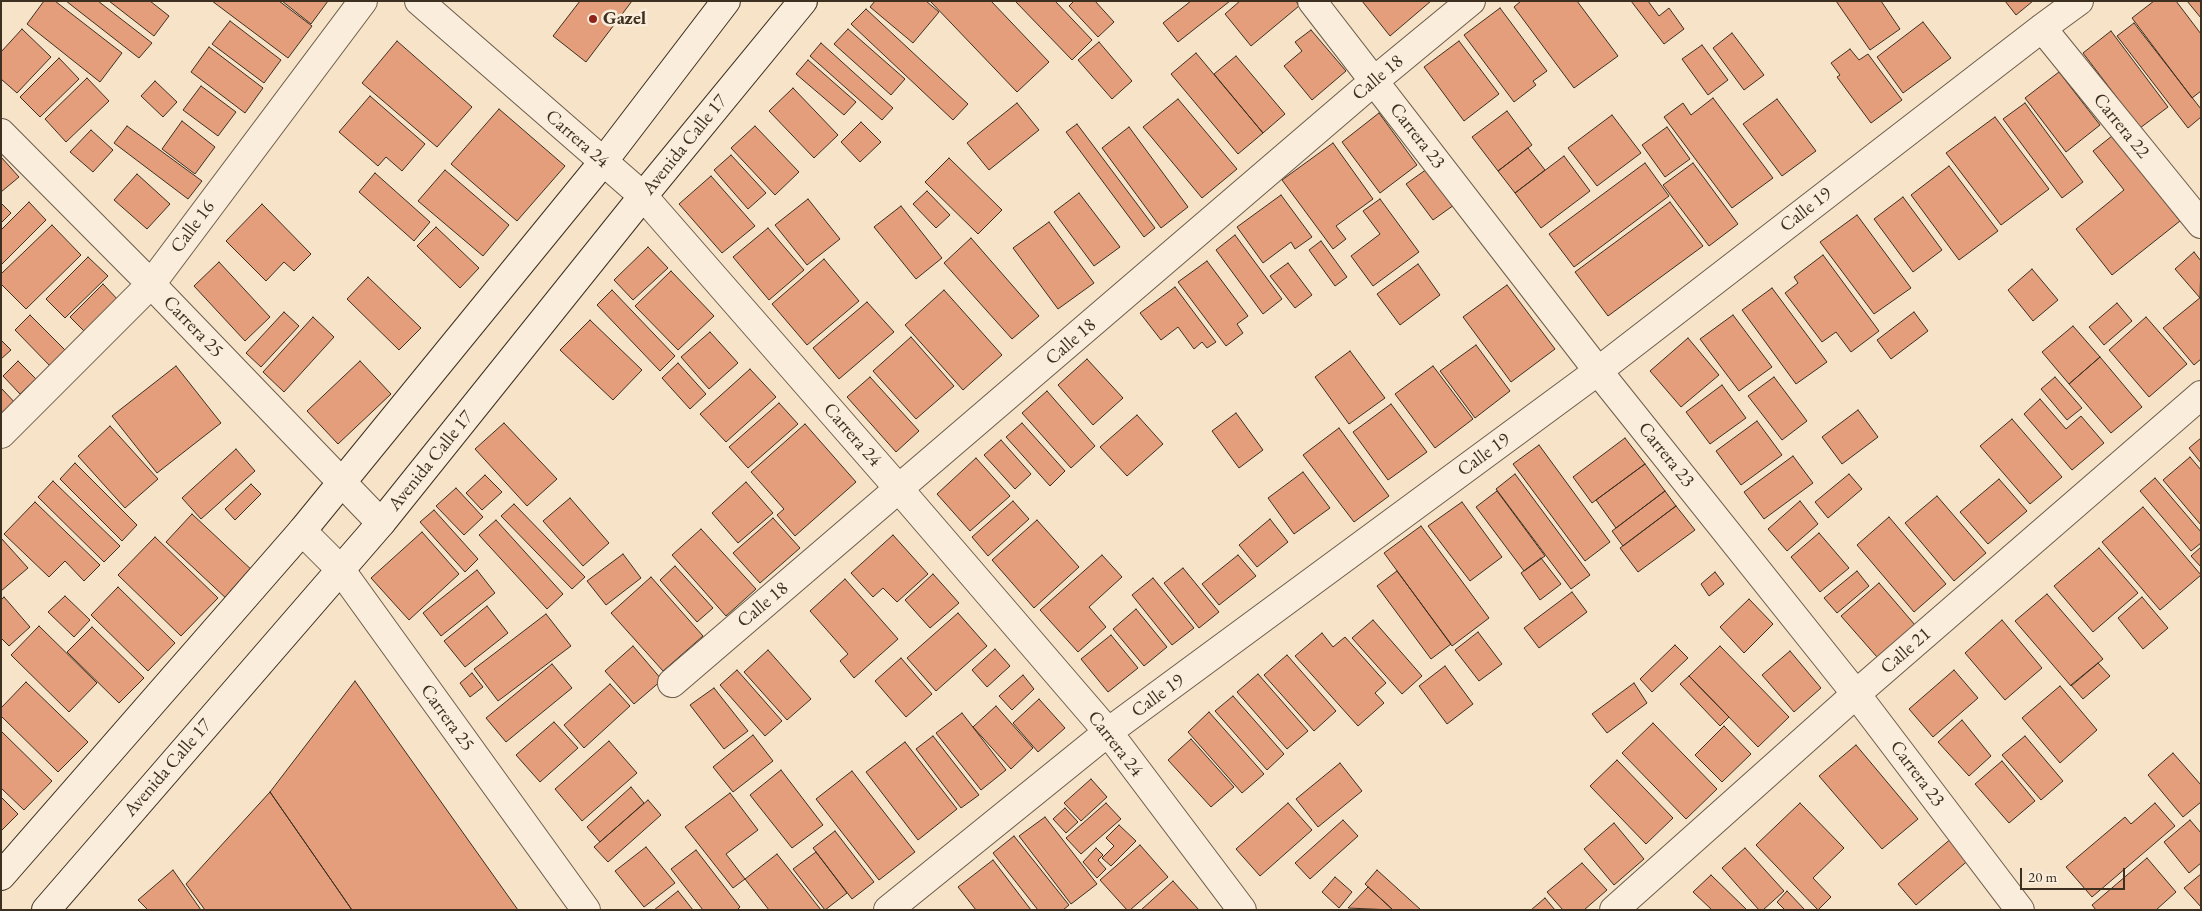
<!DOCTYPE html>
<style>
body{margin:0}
#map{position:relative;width:2202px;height:911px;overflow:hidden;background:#f7e3c8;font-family:"EB Garamond",serif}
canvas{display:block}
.frame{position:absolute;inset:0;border:2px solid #3d3021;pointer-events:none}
.scale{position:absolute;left:2020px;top:868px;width:105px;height:22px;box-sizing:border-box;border:2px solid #3d3021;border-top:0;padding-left:6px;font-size:15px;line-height:18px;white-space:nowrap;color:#3d3021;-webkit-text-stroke:4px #faeddb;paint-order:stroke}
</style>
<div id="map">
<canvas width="2202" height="911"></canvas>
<div class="frame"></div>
<div class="scale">20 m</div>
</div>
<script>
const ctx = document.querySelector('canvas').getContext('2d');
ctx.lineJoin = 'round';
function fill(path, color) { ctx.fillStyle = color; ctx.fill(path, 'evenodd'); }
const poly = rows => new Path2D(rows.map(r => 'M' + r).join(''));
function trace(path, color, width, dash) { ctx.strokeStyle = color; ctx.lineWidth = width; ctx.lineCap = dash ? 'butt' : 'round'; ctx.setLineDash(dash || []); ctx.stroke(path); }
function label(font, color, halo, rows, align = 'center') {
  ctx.font = font + ' "EB Garamond",serif'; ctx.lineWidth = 5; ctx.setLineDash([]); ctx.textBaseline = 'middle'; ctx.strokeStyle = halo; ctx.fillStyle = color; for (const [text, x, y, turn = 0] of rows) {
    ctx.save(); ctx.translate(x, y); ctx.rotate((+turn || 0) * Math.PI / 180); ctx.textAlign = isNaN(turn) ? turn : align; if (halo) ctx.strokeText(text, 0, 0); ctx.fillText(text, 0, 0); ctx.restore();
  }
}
const building = poly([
 [44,1,55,1,122,53,100,82,27,24,44,1],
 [66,1,98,1,152,43,139,58,66,1],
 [109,1,150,1,169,16,154,36,109,1],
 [212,1,279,1,312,26,288,58,212,1],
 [282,1,328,1,311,24,282,1],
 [580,1,632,1,586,62,553,36,580,1],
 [875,1,926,1,939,12,913,43,870,7,875,1],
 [930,1,991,1,1049,62,1017,92,930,1],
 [1015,1,1055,1,1092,40,1072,60,1015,1],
 [1074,1,1095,1,1114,22,1098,37,1069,6,1074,1],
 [1191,1,1230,1,1178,42,1163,23,1191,1],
 [1240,1,1296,1,1299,6,1251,46,1225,14,1240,1],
 [1362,1,1431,1,1390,36,1362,1],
 [1521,1,1577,1,1618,56,1574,88,1514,7,1521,1],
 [1631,1,1648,1,1659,16,1669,8,1684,29,1664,44,1631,1],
 [1836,1,1881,1,1900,29,1870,50,1836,1],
 [2005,1,2033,1,2016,15,2005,1],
 [2154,1,2176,1,2201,34,2201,91,2192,98,2132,18,2154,1],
 [2187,1,2201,1,2201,18,2187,1],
 [1500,8,1547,71,1533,81,1536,85,1514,102,1464,35,1500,8],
 [866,9,968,104,953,120,851,24,866,9],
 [230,21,281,60,264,83,212,44,230,21],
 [1923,22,1951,58,1903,93,1877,57,1923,22],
 [2134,23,2201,109,2201,117,2188,128,2117,36,2134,23],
 [22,29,51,57,17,93,1,79,1,52,22,29],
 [848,29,905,79,891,95,834,44,848,29],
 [1311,30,1346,71,1312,100,1284,66,1302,51,1295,42,1311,30],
 [2111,31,2168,107,2140,128,2083,53,2111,31],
 [1732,33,1764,75,1744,90,1713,48,1732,33],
 [397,41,472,107,437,147,362,83,397,41],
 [1459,41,1499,94,1464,121,1424,67,1459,41],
 [1099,42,1132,81,1112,99,1078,60,1099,42],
 [821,43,893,108,882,120,810,56,821,43],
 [1702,45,1728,80,1708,95,1682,59,1702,45],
 [209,47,263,88,245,113,191,72,209,47],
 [1850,49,1859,60,1868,54,1902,100,1871,123,1837,77,1840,75,1831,63,1850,49],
 [1196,53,1263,133,1238,154,1171,74,1196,53],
 [1236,56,1285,114,1263,133,1214,74,1236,56],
 [59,58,79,79,40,117,20,97,59,58],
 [808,60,856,102,844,115,796,74,808,60],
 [2059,72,2100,125,2066,152,2025,98,2059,72],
 [87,78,109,101,66,142,45,119,87,78],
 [155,81,177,102,163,117,141,96,155,81],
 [201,86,236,112,218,136,183,110,201,86],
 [793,88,838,135,814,158,769,111,793,88],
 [370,96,425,144,402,171,386,157,378,166,339,132,370,96],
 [1713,98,1773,178,1732,208,1664,117,1683,103,1691,115,1713,98],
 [1178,99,1237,169,1202,198,1143,127,1178,99],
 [1777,99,1816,151,1782,176,1743,124,1777,99],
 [1017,103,1039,130,989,170,967,143,1017,103],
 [2025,103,2083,182,2062,198,2003,119,2025,103],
 [499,109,565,166,517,221,451,164,499,109],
 [1507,111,1532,145,1498,171,1472,137,1507,111],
 [1379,113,1417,165,1380,193,1342,142,1379,113],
 [1612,115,1641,153,1597,186,1568,148,1612,115],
 [1995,117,2049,189,2001,225,1946,153,1995,117],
 [182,121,215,147,195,174,162,149,182,121],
 [861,122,881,142,860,162,841,142,861,122],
 [1077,124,1155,228,1144,237,1066,132,1077,124],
 [127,126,202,181,188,199,114,143,127,126],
 [755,126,799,172,775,195,731,148,755,126],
 [1129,127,1188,207,1161,228,1102,148,1129,127],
 [1667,127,1690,159,1665,177,1642,145,1667,127],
 [91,130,113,150,93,172,70,152,91,130],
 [2112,136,2180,221,2112,275,2076,229,2124,190,2093,151,2112,136],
 [1333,143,1373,199,1336,226,1346,239,1333,249,1282,180,1333,143],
 [1528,148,1545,170,1515,193,1498,171,1528,148],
 [731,155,766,193,748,209,714,170,731,155],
 [1564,156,1590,191,1541,228,1515,193,1564,156],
 [1,157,19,177,1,192,1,157],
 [949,158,1002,210,978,234,925,182,949,158],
 [1645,163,1669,196,1574,267,1549,234,1645,163],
 [1693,163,1738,224,1709,246,1663,185,1693,163],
 [1434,164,1461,200,1433,220,1406,184,1434,164],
 [1949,166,1998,231,1959,260,1911,195,1949,166],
 [445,170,509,225,483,256,418,201,445,170],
 [375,173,430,222,414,241,359,192,375,173],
 [137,174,170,204,147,229,114,200,137,174],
 [711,176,755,226,722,253,679,204,711,176],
 [927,191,950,215,936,228,913,204,927,191],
 [1079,193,1120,247,1094,266,1054,212,1079,193],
 [1281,195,1312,237,1295,249,1291,242,1263,263,1237,227,1281,195],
 [1903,197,1942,250,1913,272,1874,219,1903,197],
 [808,199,840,239,807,265,775,225,808,199],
 [1380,199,1419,252,1373,286,1351,256,1380,234,1363,211,1380,199],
 [29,202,46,220,1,265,1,230,29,202],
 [1670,202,1703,246,1608,316,1575,272,1670,202],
 [1,203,11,213,1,223,1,203],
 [262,204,311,254,294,271,284,262,266,281,226,241,262,204],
 [901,206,942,258,916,279,874,227,901,206],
 [1857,215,1911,288,1874,314,1820,242,1857,215],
 [1049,222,1094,283,1058,309,1013,248,1049,222],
 [52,225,81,255,26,309,1,284,1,274,52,225],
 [436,227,479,268,460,288,417,246,436,227],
 [768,228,804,270,769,300,733,257,768,228],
 [1235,235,1282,299,1263,314,1216,250,1235,235],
 [971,238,1039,316,1012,339,944,263,971,238],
 [1321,241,1347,277,1335,286,1309,250,1321,241],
 [648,247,668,268,633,300,614,280,648,247],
 [2194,252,2201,261,2200,298,2175,269,2194,252],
 [1823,255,1879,331,1851,352,1836,332,1822,342,1785,293,1798,283,1794,277,1823,255],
 [88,257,108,276,65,318,46,299,88,257],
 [824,259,859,301,807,345,772,304,824,259],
 [1207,261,1248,316,1237,324,1243,333,1226,346,1178,282,1207,261],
 [219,262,270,317,245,341,194,286,219,262],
 [1288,263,1312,295,1295,308,1270,276,1288,263],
 [1418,264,1440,295,1400,325,1377,294,1418,264],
 [2032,269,2058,300,2033,321,2008,290,2032,269],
 [671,271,714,316,678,350,635,306,671,271],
 [368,277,421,328,399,350,347,299,368,277],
 [103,284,120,302,87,334,70,317,103,284],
 [1507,285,1555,349,1511,382,1463,317,1507,285],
 [1175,287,1216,342,1207,348,1202,342,1194,349,1178,327,1161,340,1140,313,1175,287],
 [1772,288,1827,362,1796,384,1742,310,1772,288],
 [612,290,675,356,660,371,597,305,612,290],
 [944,290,1002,355,963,390,905,325,944,290],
 [2201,297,2201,359,2194,365,2163,328,2201,297],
 [867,302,894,332,839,379,813,348,867,302],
 [2117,303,2132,321,2104,345,2089,327,2117,303],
 [284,312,299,326,261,367,246,353,284,312],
 [1914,312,1928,331,1891,359,1877,340,1914,312],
 [30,315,67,352,52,368,15,330,30,315],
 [1733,315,1772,367,1739,391,1700,339,1733,315],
 [313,317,334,337,284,392,263,372,313,317],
 [2146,317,2187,364,2149,397,2109,350,2146,317],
 [590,320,642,370,613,400,560,350,590,320],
 [2073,326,2100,357,2069,384,2042,352,2073,326],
 [710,332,738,363,709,389,681,357,710,332],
 [911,337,954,386,916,419,873,371,911,337],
 [1688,338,1719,375,1681,407,1650,371,1688,338],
 [1,340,11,350,1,359,1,340],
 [1476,345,1510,391,1475,418,1440,371,1476,345],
 [1350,351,1385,398,1349,424,1315,377,1350,351],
 [2100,357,2142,407,2111,433,2069,384,2100,357],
 [1087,359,1123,398,1093,425,1058,385,1087,359],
 [18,361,36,379,20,394,3,376,18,361],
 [360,361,391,394,338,444,307,411,360,361],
 [678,363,706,394,690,409,662,378,678,363],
 [176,366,221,423,157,473,112,416,176,366],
 [1433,366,1473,419,1435,448,1395,394,1433,366],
 [750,369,776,397,726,442,700,414,750,369],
 [870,377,919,431,896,452,847,397,870,377],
 [1774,377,1807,421,1782,440,1748,396,1774,377],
 [2055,377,2082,408,2067,420,2041,389,2055,377],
 [1722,385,1746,418,1710,444,1686,412,1722,385],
 [1,388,20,408,1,425,1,388],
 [1047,391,1095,446,1071,468,1022,413,1047,391],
 [2040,399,2066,429,2081,416,2104,443,2072,470,2024,414,2040,399],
 [779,403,798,424,748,468,729,447,779,403],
 [1391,404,1427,452,1388,480,1353,432,1391,404],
 [1858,410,1878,437,1842,464,1822,437,1858,410],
 [1236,413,1263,450,1239,468,1212,431,1236,413],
 [1137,415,1163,444,1127,476,1100,447,1137,415],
 [2012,419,2062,477,2030,504,1980,446,2012,419],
 [1757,421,1782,455,1741,485,1716,451,1757,421],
 [504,423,557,479,527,506,475,449,504,423],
 [1022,423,1065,471,1050,486,1006,437,1022,423],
 [805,424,856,482,795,536,777,515,784,509,751,472,805,424],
 [110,426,158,479,125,508,78,456,110,426],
 [1339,428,1389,496,1354,522,1303,455,1339,428],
 [1625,438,1645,464,1592,503,1573,477,1625,438],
 [2201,438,2201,463,2189,448,2201,438],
 [1001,440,1031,474,1015,489,984,455,1001,440],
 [1539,445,1610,542,1585,561,1513,464,1539,445],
 [236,449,255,471,201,519,182,498,236,449],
 [1793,456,1813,483,1764,519,1744,492,1793,456],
 [2190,457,2201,470,2201,525,2163,480,2190,457],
 [976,458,1010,496,970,531,937,494,976,458],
 [75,463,137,525,122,541,60,479,75,463],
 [1645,464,1665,491,1616,528,1596,500,1645,464],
 [1303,472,1330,508,1294,534,1268,498,1303,472],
 [1515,474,1590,575,1571,589,1496,489,1515,474],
 [1849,474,1862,489,1828,518,1815,502,1849,474],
 [485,475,502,492,482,510,466,493,485,475],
 [2155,478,2201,532,2201,543,2191,551,2140,491,2155,478],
 [1999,479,2027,511,1988,544,1960,512,1999,479],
 [53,481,120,546,104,562,38,497,53,481],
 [746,482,773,513,738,543,712,513,746,482],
 [251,484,261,494,235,520,225,509,251,484],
 [456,488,483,517,464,535,436,506,456,488],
 [1497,491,1545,556,1524,571,1476,507,1497,491],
 [1665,491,1676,506,1623,546,1612,531,1665,491],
 [1937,496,1986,553,1954,581,1905,523,1937,496],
 [570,498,609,543,583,566,543,521,570,498],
 [1013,501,1029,519,988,556,972,537,1013,501],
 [1800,501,1818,524,1787,551,1768,529,1800,501],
 [35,502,100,565,84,581,65,561,49,577,4,534,35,502],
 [1462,502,1502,557,1470,581,1428,526,1462,502],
 [514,504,585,577,572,589,501,516,514,504],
 [1676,506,1695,530,1638,572,1620,548,1676,506],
 [2143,507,2201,575,2160,610,2102,542,2143,507],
 [434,510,478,559,465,572,420,522,434,510],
 [192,514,255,573,229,601,166,542,192,514],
 [1889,517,1946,584,1914,612,1857,545,1889,517],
 [773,518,800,548,760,583,733,553,773,518],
 [1270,519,1288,542,1257,567,1239,545,1270,519],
 [496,520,563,594,547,609,479,535,496,520],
 [1037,520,1079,567,1034,608,992,560,1037,520],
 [1421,526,1489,618,1452,646,1384,553,1421,526],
 [701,529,756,589,726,616,672,555,701,529],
 [422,532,459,574,409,620,371,578,422,532],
 [1819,533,1849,568,1820,592,1791,557,1819,533],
 [893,535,928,574,897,602,883,588,873,597,851,573,893,535],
 [155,537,218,598,181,636,118,575,155,537],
 [1,538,28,568,1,591,1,538],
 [2201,547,2201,567,2191,556,2201,547],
 [2099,548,2138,593,2093,632,2054,586,2099,548],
 [623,554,641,578,606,605,587,581,623,554],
 [1102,555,1122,577,1089,607,1106,627,1078,652,1040,610,1102,555],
 [1238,555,1256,576,1219,605,1202,584,1238,555],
 [1541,558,1561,584,1540,600,1521,573,1541,558],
 [675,566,713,608,697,622,660,580,675,566],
 [1183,568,1219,612,1199,628,1164,583,1183,568],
 [477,570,495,593,441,636,423,613,477,570],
 [1397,571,1451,644,1431,659,1377,586,1397,571],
 [1857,571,1869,586,1837,613,1824,598,1857,571],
 [1715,572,1724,584,1709,596,1701,584,1715,572],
 [933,574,959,603,930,628,905,600,933,574],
 [651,577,703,636,663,671,611,613,651,577],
 [1153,578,1194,628,1172,645,1132,595,1153,578],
 [845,579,898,639,854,678,840,661,848,654,810,611,845,579],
 [1879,583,1915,625,1877,657,1841,616,1879,583],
 [118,587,175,643,148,671,91,615,118,587],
 [1572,592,1587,612,1539,648,1524,628,1572,592],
 [2047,594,2103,659,2071,686,2015,621,2047,594],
 [65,596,90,620,74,637,48,612,65,596],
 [4,597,30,627,9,646,1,638,1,600,4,597],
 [2142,597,2168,628,2143,649,2118,618,2142,597],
 [1749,599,1773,624,1744,653,1720,627,1749,599],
 [487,606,508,633,465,667,444,641,487,606],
 [1136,609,1167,647,1144,666,1113,629,1136,609],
 [958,613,987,646,936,691,907,658,958,613],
 [546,614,571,646,498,701,474,669,546,614],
 [1373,620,1422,676,1402,694,1352,638,1373,620],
 [2002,620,2042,668,2005,700,1965,653,2002,620],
 [39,626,97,683,69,712,11,655,39,626],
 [92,627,144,678,119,703,67,652,92,627],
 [1478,632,1502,664,1479,681,1455,650,1478,632],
 [1322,633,1333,647,1345,637,1386,683,1375,693,1384,703,1358,726,1295,656,1322,633],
 [1111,635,1138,668,1108,692,1081,659,1111,635],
 [1675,645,1688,658,1652,692,1640,679,1675,645],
 [633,646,662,680,634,704,605,671,633,646],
 [1720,646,1789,717,1758,747,1689,676,1720,646],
 [995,649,1010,666,987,687,972,670,995,649],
 [768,650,811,699,787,720,744,672,768,650],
 [1790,651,1821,688,1794,712,1762,675,1790,651],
 [1287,655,1336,711,1314,731,1264,675,1287,655],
 [901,658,932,694,906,717,875,681,901,658],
 [2098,663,2110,676,2083,699,2071,685,2098,663],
 [552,664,572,688,506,742,486,718,552,664],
 [1445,666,1473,704,1447,724,1419,686,1445,666],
 [737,670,782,721,765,736,720,685,737,670],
 [1954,670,1978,698,1933,737,1909,709,1954,670],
 [472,673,483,687,470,697,460,683,472,673],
 [1258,674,1308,731,1287,749,1237,692,1258,674],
 [1023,675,1034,689,1012,710,999,696,1023,675],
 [1689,676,1729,717,1720,726,1680,684,1689,676],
 [355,681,518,910,352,910,270,792,355,681],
 [26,682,88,742,58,772,1,716,1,708,26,682],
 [1634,683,1647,703,1607,733,1592,714,1634,683],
 [610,684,630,706,584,748,564,725,610,684],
 [2060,686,2097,730,2060,763,2022,718,2060,686],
 [714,688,748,731,724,749,690,705,714,688],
 [1233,696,1284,754,1267,770,1215,711,1233,696],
 [1039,699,1065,728,1038,752,1013,723,1039,699],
 [996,706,1033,748,1011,769,973,727,996,706],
 [1209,712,1264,774,1242,793,1188,732,1209,712],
 [962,713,1006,770,981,790,936,733,962,713],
 [1962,720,1991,756,1969,776,1938,742,1962,720],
 [554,722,578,748,540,782,516,755,554,722],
 [1653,723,1717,789,1686,819,1622,753,1653,723],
 [1724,726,1751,754,1722,782,1695,755,1724,726],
 [1,731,52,781,24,810,1,788,1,731],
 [753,735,773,761,733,792,713,767,753,735],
 [933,736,979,795,961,808,916,749,933,736],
 [2025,736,2063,781,2041,800,2002,755,2025,736],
 [1191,739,1234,787,1211,807,1168,760,1191,739],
 [609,741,637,773,582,821,555,789,609,741],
 [905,742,957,809,918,840,866,772,905,742],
 [1856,745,1918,819,1882,849,1819,776,1856,745],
 [2173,753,2201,785,2201,802,2183,817,2148,775,2173,753],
 [1617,760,1673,818,1646,844,1590,786,1617,760],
 [2002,761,2035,801,2009,823,1975,784,2002,761],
 [1340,763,1362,791,1318,827,1296,799,1340,763],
 [781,770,823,825,792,848,750,795,781,770],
 [852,771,915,852,879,880,816,799,852,771],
 [1091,779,1107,797,1081,821,1064,803,1091,779],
 [631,787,644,803,600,842,587,827,631,787],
 [270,792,352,910,205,910,186,884,270,792],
 [730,793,758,830,726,854,745,879,733,888,685,827,730,793],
 [1,797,18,814,1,831,1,797],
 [648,800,661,815,608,862,594,847,648,800],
 [1106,803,1121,819,1081,854,1066,838,1106,803],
 [1288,803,1312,830,1260,876,1236,849,1288,803],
 [1800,803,1844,848,1813,878,1831,897,1818,910,1756,845,1800,803],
 [2155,803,2175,826,2092,897,2066,867,2125,817,2131,824,2155,803],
 [1065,808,1078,822,1066,833,1053,819,1065,808],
 [1045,817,1097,884,1071,904,1019,836,1045,817],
 [1343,820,1358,836,1310,879,1295,863,1343,820],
 [2190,820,2201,833,2201,863,2189,873,2164,842,2190,820],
 [1614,823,1644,859,1614,885,1584,849,1614,823],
 [1119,825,1136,841,1111,866,1102,858,1114,846,1106,838,1119,825],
 [835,831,874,882,852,899,813,848,835,831],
 [1014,836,1069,905,1063,910,1038,910,993,853,1014,836],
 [1953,837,1971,858,1916,905,1898,884,1953,837],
 [1140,845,1168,877,1130,910,1127,910,1100,880,1140,845],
 [646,847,675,883,644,907,615,871,646,847],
 [1096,848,1103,855,1098,860,1106,869,1097,878,1083,862,1096,848],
 [1745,848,1784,891,1763,910,1759,910,1722,868,1745,848],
 [696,850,740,907,737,910,703,910,671,869,696,850],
 [816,852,847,893,825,910,793,869,816,852],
 [777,854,821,910,769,910,745,879,777,854],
 [2147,858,2176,892,2156,910,2096,910,2092,905,2147,858],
 [993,860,1031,910,976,910,958,887,993,860],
 [1582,863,1607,890,1584,910,1563,910,1547,892,1582,863],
 [173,870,201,910,148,910,138,900,173,870],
 [1377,870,1421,910,1393,910,1365,884,1377,870],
 [2201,874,2201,907,2184,888,2201,874],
 [1711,875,1747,910,1712,910,1693,892,1711,875],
 [1335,877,1352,892,1339,908,1322,892,1335,877],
 [1173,881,1199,910,1141,910,1173,881],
 [1368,887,1393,910,1348,908,1368,887],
 [678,891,693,910,654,910,678,891],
 [1787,891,1805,910,1785,910,1777,902,1787,891],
 [1545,898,1555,910,1531,910,1545,898]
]);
const minor = poly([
 [419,1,643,196,899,489,1108,732,1242,910],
 [1312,1,1598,371,1856,694,2020,910],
 [2042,28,2201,224],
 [1,133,151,284,381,523],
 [1,434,151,284,363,1],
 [302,531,340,569,586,910],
 [672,683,1374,81,1471,1],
 [888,910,1108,732,1598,371,2042,28,2079,1],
 [1614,910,1856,694,2201,395]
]);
const secondary = poly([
 [1,876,302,531,603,162,726,1],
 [46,910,381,523,643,196,803,1]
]);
const markers = [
 [593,19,5,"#8f2418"]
];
const poiNames = [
 ["Gazel",603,19]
];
const streetNames = [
 ["Calle 18",1378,78,-40],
 ["Carrera 22",2121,126,51],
 ["Carrera 23",1417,136,52],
 ["Carrera 24",577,139,41],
 ["Avenida Calle 17",685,145,-51],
 ["Calle 19",1806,210,-38],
 ["Calle 16",193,227,-53],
 ["Carrera 25",193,327,46],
 ["Calle 18",1071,342,-41],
 ["Carrera 24",852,435,49],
 ["Calle 19",1484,455,-36],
 ["Carrera 23",1666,455,51],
 ["Avenida Calle 17",431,461,-51],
 ["Calle 18",763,605,-40],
 ["Calle 21",1906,651,-41],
 ["Calle 19",1158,696,-36],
 ["Carrera 25",447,718,54],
 ["Carrera 24",1115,744,52],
 ["Avenida Calle 17",168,768,-49],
 ["Carrera 23",1917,774,53]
];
fill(building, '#e59e7b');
trace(building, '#3d3021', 1);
trace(minor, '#6c5d4b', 30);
trace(secondary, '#3d3021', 30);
trace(minor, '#faeddb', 28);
trace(secondary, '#faeddb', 28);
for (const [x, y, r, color] of markers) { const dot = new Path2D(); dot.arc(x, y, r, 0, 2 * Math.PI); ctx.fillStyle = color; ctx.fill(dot); trace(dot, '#faeddb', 2); }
label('bold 19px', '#3d3021', '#faeddb', poiNames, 'left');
label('19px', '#3d3021', '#faeddb', streetNames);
</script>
